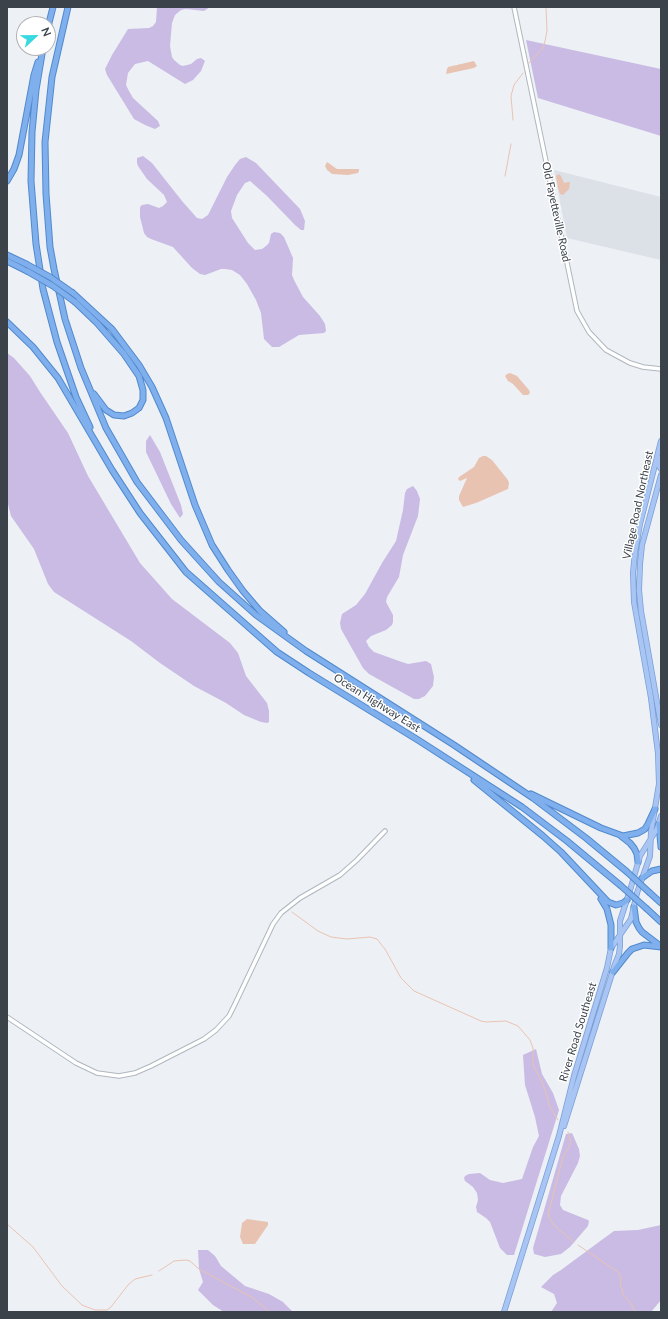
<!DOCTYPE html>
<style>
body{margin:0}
#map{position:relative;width:668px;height:1319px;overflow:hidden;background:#edf0f5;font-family:Lato,sans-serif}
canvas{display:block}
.frame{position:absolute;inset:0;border:8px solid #3b4249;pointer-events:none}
.north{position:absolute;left:16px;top:16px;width:40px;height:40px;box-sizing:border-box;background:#fff;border:1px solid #b1b3b6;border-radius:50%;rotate:68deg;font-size:11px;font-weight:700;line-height:16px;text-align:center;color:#3b4249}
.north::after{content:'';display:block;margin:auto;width:14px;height:18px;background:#38d9e0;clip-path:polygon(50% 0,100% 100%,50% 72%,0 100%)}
</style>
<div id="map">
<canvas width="668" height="1319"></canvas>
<div class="frame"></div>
<div class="north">N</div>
</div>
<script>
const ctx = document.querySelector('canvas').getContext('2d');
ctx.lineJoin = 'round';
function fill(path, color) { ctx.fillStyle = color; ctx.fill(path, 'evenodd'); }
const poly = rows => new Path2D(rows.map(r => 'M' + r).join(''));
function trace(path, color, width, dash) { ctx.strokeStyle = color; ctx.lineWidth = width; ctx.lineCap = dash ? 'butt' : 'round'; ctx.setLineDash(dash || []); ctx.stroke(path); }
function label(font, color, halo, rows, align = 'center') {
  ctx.font = font + ' Lato,sans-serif'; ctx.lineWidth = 3; ctx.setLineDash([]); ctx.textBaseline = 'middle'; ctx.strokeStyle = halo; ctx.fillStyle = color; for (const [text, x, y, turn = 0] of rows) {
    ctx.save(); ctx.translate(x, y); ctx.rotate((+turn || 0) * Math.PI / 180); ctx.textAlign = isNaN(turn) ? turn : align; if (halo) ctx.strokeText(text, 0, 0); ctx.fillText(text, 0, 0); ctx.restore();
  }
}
const residential = poly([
 [554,170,661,197,661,260,567,238]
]);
const green = poly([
 [157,7,210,7,204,11,186,9,181,10,175,15,172,23,170,46,172,57,174,60,180,65,183,66,191,64,197,59,201,58,205,61,201,71,193,80,185,84,148,61,135,64,128,73,126,85,129,91,133,98,158,121,160,126,155,129,145,125,134,119,107,75,105,69,112,55,128,29,149,28,153,26,156,22],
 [526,40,661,69,661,136,538,98],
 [143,156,152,163,182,201,197,218,202,219,208,215,227,177,235,165,240,159,246,157,256,163,300,209,305,221,304,230,301,230,295,225,267,196,250,181,245,183,237,195,231,211,232,218,248,243,255,250,262,249,266,246,269,243,271,234,274,232,280,233,284,237,293,258,292,275,294,280,303,297,320,316,325,324,326,331,324,333,299,335,279,347,272,347,264,339,261,313,256,300,247,284,240,275,232,270,225,269,221,269,205,275,200,274,192,268,173,247,151,239,147,237,144,233,140,217,140,207,142,205,148,204,159,208,163,206,167,202,164,195,147,179,138,166,137,163,137,158],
 [7,353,14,358,30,376,40,392,68,433,88,476,140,563,172,599,230,643,238,653,246,676,267,703,269,711,269,722,267,723,261,722,244,715,226,703,194,686,160,663,131,641,54,592,48,584,34,549,11,516,7,500],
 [150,435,160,452,181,505,183,514,180,518,171,504,146,452,146,441],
 [413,486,417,491,420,499,418,516,403,555,399,577,387,597,386,602,393,615,393,622,392,625,386,630,371,636,366,641,369,647,374,652,399,661,408,664,426,661,431,664,434,677,433,686,425,696,419,699,414,699,369,674,363,668,341,629,340,623,342,614,356,605,365,594,382,563,396,541,403,510,405,493,407,489],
 [536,1049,542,1074,553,1093,559,1110,514,1255,507,1255,500,1248,490,1222,486,1218,477,1212,476,1207,478,1200,477,1193,473,1187,465,1181,464,1178,465,1176,469,1174,480,1173,490,1180,503,1183,522,1179,533,1147,539,1136,535,1117,525,1085,523,1055],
 [572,1133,579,1149,580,1156,578,1163,561,1196,560,1205,563,1210,588,1220,589,1221,588,1226,570,1247,561,1254,545,1257,534,1254,533,1248,566,1134],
 [661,1225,661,1300,651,1312,551,1312,557,1303,554,1294,541,1287,553,1275,561,1270,603,1239,614,1231,638,1230],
 [198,1250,208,1250,215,1256,221,1266,245,1286,269,1294,283,1302,293,1312,224,1312,213,1305,198,1290,203,1282,199,1269]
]);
const water = poly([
 [474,61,477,66,474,68,446,74,447,69,448,67],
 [327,162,337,169,359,169,359,171,358,173,348,175,332,174,327,170,325,166],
 [559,174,561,176,564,183,569,182,570,183,569,189,563,195,560,194,558,188,556,176],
 [510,373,517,376,529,390,530,393,528,395,523,395,513,384,508,381,505,376,507,374],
 [483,456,486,456,492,460,508,480,509,483,508,489,476,503,463,507,459,500,459,496,467,478,460,481,458,479,459,477,474,467,479,458],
 [247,1219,268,1222,268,1225,255,1244,243,1244,240,1237,242,1223]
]);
const stream = poly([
 [529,63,543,48,545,41,547,31,546,7],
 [513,120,511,96,514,85,523,73],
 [505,176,511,144],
 [292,912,318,931,331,937,347,939,370,937,377,939,385,949,401,978,414,991,481,1021,486,1022,506,1021,518,1026,530,1040,533,1048,533,1063,534,1067,543,1084,550,1107,558,1120],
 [568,1132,571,1143,563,1157,548,1215,553,1224,558,1229,574,1242],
 [7,1224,33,1247,62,1286,82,1305,95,1310,107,1310,111,1307,128,1285,135,1279,152,1275],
 [578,1245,618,1272,621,1277,620,1287,623,1290,622,1293,632,1305,635,1312],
 [159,1271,174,1261,186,1260,190,1261,199,1269,253,1298,270,1312]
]);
const minor = poly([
 [514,7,577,311,589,332,606,350,630,363,643,367,661,369],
 [7,1017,76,1063,97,1073,119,1076,135,1073,151,1066,204,1039,216,1030,229,1016,235,1004,273,924,281,913,300,898,340,875,357,860,385,831]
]);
const major = poly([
 [661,458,659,466,661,469],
 [661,475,642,545,640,564,639,590,641,611,661,725],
 [564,1126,615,964,619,954,620,946,620,921,631,887,640,856,657,829,661,816],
 [504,1312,559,1136,574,1076,607,968,611,948,631,919,637,893,650,856,651,832,659,784,658,753,651,698,634,602,633,573,635,552,640,524,661,441]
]);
const highway = poly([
 [68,7,52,77,45,142,46,194,50,247,54,269,65,319,81,368,106,428,137,482,181,540,219,582,256,615,306,651,454,745,533,798,586,838,626,871],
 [48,27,53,7],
 [43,48,36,90,32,132,31,181,36,244,43,289,57,342,76,397,90,427],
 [7,181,14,169,19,155,34,75,38,62],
 [7,255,26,264],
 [7,261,27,271],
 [73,293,112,329,139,365,152,387,166,418,195,505,212,545,228,570,243,591,260,611,284,632],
 [75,302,97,323,124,354,139,376,143,390,143,400,139,408,132,413,124,416,114,415,106,410,94,394],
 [7,322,33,347,58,378,112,470,140,513,186,572,277,652,309,673,418,740,522,807,567,841,620,885],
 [474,780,543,836,561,852,608,902,616,905,623,903,627,900],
 [531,794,601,828,623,836,638,833,645,829,648,824,655,809],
 [659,824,661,847],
 [621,836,630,843,634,848,637,854,638,862],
 [642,878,652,871,661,869],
 [650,893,661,903],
 [601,899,607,909,611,925,611,948],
 [634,907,636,922,639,928,642,932,659,945],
 [647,909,661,922],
 [613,972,628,953,632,949,644,945,661,947]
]);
const highwayBridge = poly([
 [26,264,50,277,73,293],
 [27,271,53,286,75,302],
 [626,871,650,893],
 [620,885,647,909]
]);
const streetNames = [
 ["Old Fayetteville Road",556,212,78],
 ["Village Road Northeast",638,505,-78],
 ["Ocean Highway East",377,703,32],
 ["River Road Southeast",578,1032,-73]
];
fill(residential, '#dce1e8');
fill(green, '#c9bbe3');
fill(water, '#e9c3b2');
trace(stream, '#e9c3b2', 1);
trace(minor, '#b0b7bf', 5.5);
trace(major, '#799fd7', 6);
trace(highway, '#508acc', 7);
trace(minor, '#fff', 3.5);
trace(major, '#a8c5f3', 4.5);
trace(highway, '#80afed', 5);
trace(highwayBridge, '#508acc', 7, []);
trace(highwayBridge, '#80afed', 5);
label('11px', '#3b4249', '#fff', streetNames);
</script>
